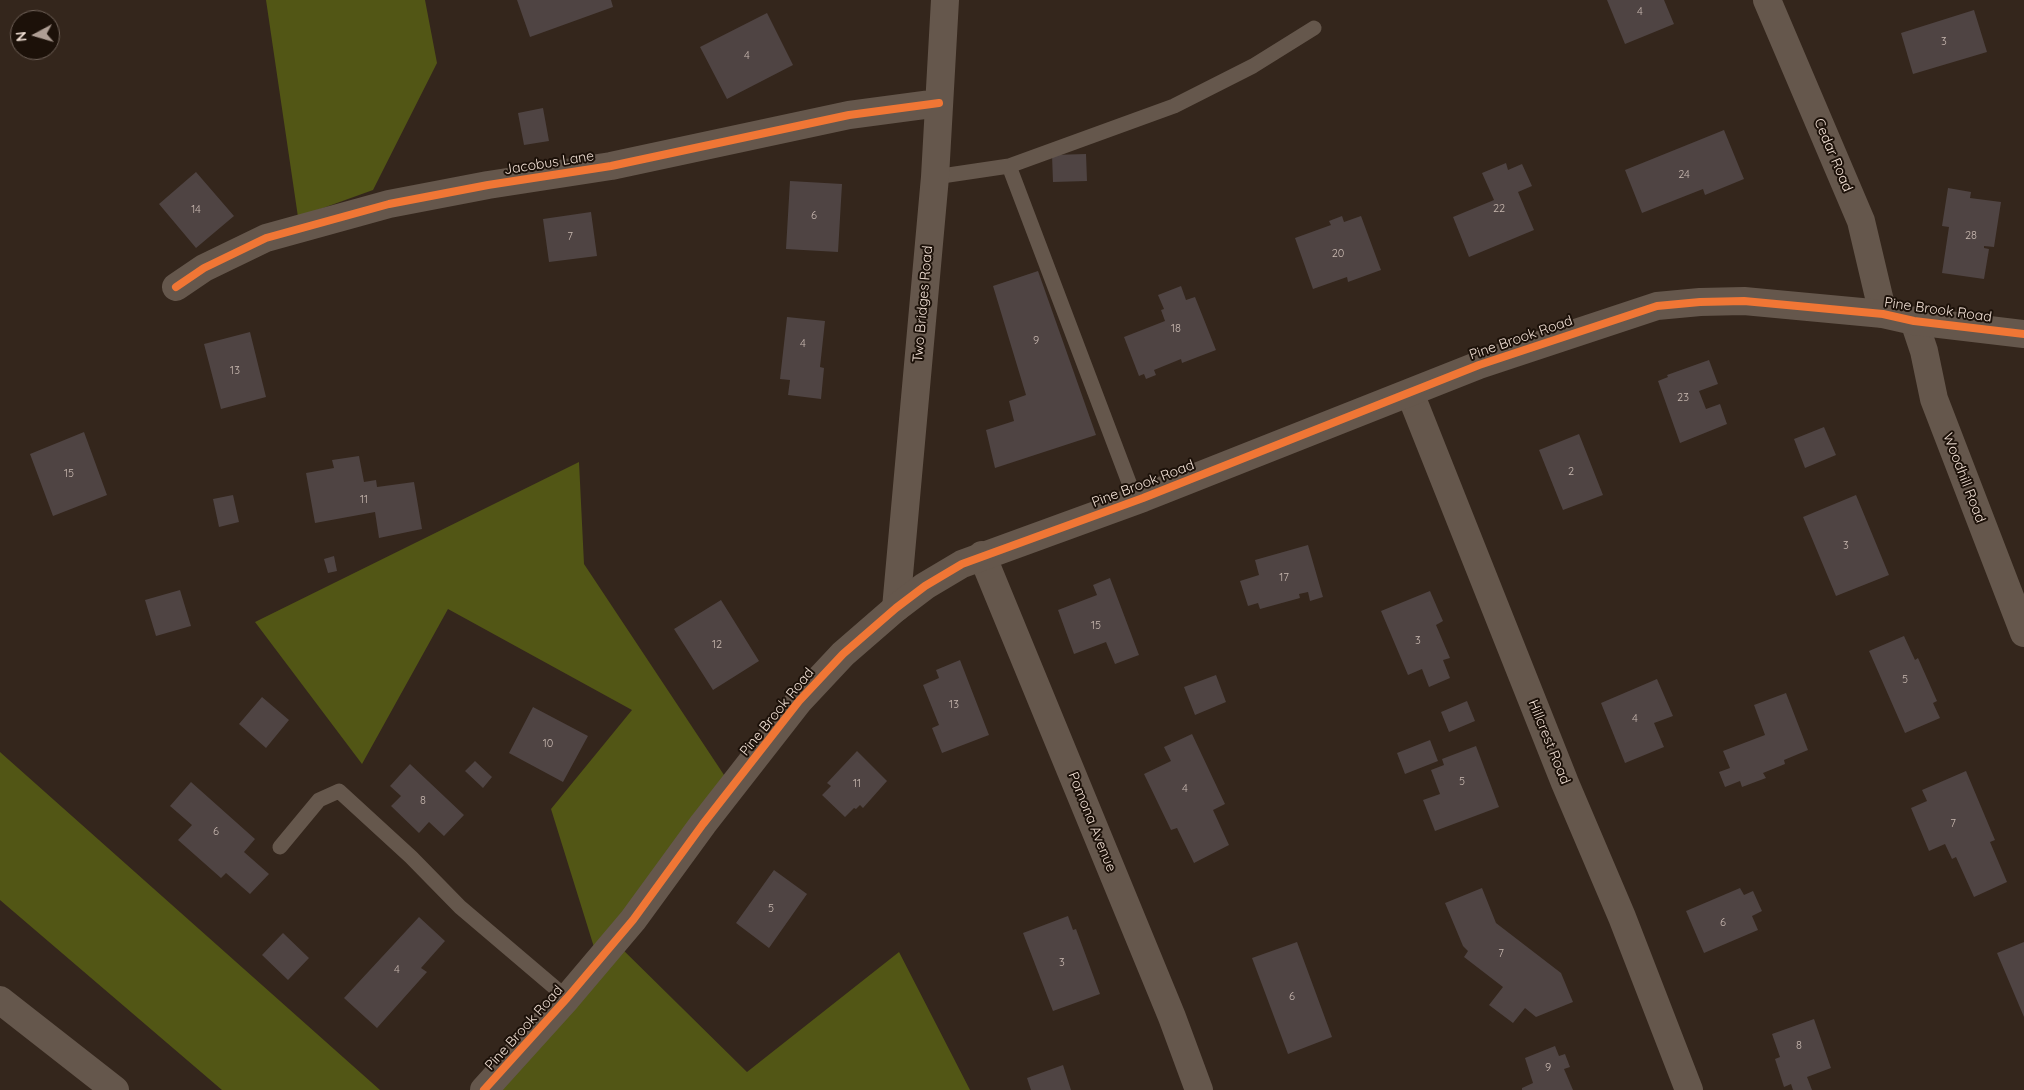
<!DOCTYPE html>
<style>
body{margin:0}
#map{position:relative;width:2024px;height:1090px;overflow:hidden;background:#34261c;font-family:Quicksand,sans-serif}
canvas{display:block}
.north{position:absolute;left:10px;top:10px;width:50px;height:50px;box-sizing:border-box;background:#1c1109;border:1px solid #71635a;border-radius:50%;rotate:264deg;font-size:14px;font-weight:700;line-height:20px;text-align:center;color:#f0dfd4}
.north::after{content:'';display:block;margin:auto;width:18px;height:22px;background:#ae9e94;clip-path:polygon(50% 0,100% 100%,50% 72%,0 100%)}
</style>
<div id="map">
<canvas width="2024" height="1090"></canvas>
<div class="north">N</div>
</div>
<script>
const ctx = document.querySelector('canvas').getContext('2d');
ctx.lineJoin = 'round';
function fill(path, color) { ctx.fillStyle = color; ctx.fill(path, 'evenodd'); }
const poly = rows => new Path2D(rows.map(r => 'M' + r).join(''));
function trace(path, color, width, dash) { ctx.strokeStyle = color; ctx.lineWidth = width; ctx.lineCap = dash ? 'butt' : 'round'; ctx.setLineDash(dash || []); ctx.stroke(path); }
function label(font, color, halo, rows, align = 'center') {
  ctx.font = font + ' Quicksand,sans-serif'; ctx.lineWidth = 4; ctx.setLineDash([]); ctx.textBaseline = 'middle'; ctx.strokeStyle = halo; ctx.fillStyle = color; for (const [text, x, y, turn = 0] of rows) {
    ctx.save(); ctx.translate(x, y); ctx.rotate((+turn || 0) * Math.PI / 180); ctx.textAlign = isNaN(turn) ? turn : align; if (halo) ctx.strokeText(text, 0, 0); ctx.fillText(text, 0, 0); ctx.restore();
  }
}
const forest = poly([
 [266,0,425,0,437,63,373,190,298,217],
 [579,462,584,564,730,784,614,941,747,1072,899,952,970,1090,486,1090,598,960,551,809,632,710,448,609,362,764,255,622],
 [0,752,380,1090,222,1090,0,900]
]);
const building = poly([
 [517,0,611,0,613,7,530,37],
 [1607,0,1664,0,1674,24,1625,44],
 [1974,10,1987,52,1913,74,1901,33],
 [767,13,793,65,727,99,700,47],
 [543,108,549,141,524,145,518,113],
 [1724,130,1744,179,1705,195,1703,189,1642,213,1625,170],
 [1086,154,1087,181,1053,182,1052,155],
 [1506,163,1508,170,1522,164,1532,186,1518,192,1534,230,1469,257,1453,217,1494,200,1482,173],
 [196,172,234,216,196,248,159,204],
 [790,181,842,184,838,252,786,249],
 [1948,188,1971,192,1970,198,2001,202,1994,247,1984,246,1984,248,1989,249,1984,279,1942,273,1949,227,1942,226],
 [591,212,597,256,549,262,543,219],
 [1342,216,1344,222,1361,216,1381,270,1348,282,1347,277,1313,289,1295,238,1331,225,1329,221],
 [1038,271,1096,435,995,468,986,430,1014,421,1009,401,1026,395,993,286],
 [1181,286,1186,300,1195,297,1216,350,1182,363,1181,359,1154,370,1156,375,1146,379,1144,374,1139,376,1124,337,1165,321,1161,310,1164,309,1158,295],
 [787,317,825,321,820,367,824,368,821,399,788,395,790,380,780,379],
 [250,332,266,397,221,409,204,344],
 [1709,360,1718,384,1699,391,1706,409,1720,404,1727,424,1680,443,1658,381,1668,377,1667,375],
 [1824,427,1836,455,1805,468,1794,439],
 [84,432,107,495,53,516,30,454],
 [1579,434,1603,495,1563,510,1539,450],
 [359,456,364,482,376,480,377,487,414,482,422,529,379,538,375,512,315,523,306,473,334,468,332,460],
 [233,495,239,522,219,527,213,499],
 [1856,495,1889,575,1836,596,1803,517],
 [1308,545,1323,597,1310,601,1308,592,1299,594,1300,598,1260,609,1258,603,1248,606,1240,581,1259,575,1255,560],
 [334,556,337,571,328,573,324,559],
 [1110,578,1139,655,1115,664,1106,642,1074,654,1058,610,1097,595,1093,585],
 [180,590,191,626,156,636,145,600],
 [1430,591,1443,621,1436,625,1450,658,1443,660,1450,678,1429,687,1422,669,1408,675,1381,611],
 [721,600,759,661,713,690,674,629],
 [1904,636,1915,660,1918,658,1937,701,1933,703,1940,718,1905,733,1869,651],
 [960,660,989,735,942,753,932,728,939,725,923,685,939,678,936,670],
 [1216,675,1226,702,1195,715,1184,687],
 [1657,679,1673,716,1654,723,1664,747,1625,763,1601,703],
 [1786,693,1808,750,1784,760,1785,764,1763,773,1766,778,1742,787,1740,781,1725,787,1719,772,1730,768,1723,751,1765,735,1754,705],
 [262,697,289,720,266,748,239,724],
 [1467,701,1475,721,1449,732,1441,712],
 [533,707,588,736,563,782,509,753],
 [1192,734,1225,804,1213,810,1229,845,1194,863,1177,828,1171,830,1144,774,1171,761,1164,747],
 [1430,740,1438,761,1405,774,1397,753],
 [1476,746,1499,807,1435,831,1423,800,1440,794,1431,770,1444,765,1442,759],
 [857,751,887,781,863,808,860,805,856,809,854,808,845,817,822,795,831,786,827,783],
 [475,761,492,777,483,788,465,771],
 [410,764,464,815,444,836,429,822,419,833,391,806,401,796,390,786],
 [1966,771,1995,840,1990,842,2007,882,1974,897,1956,857,1952,859,1945,844,1929,851,1911,808,1927,801,1922,790],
 [191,782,255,839,244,852,269,874,250,894,226,873,221,878,178,840,192,825,170,806],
 [774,870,807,894,769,948,736,923],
 [1482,888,1496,923,1561,973,1573,1002,1536,1017,1525,1008,1513,1023,1489,1005,1503,987,1464,957,1468,951,1463,946,1445,903],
 [1740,888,1744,895,1753,891,1762,911,1752,916,1758,930,1704,953,1686,911],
 [1068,916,1073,930,1076,929,1100,994,1053,1011,1023,933],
 [419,917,445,941,421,968,427,972,377,1028,344,998],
 [283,933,309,958,288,980,262,955],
 [1297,942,1332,1037,1288,1054,1252,958],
 [2024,942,2024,1017,1997,953],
 [1814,1019,1831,1068,1807,1077,1812,1090,1793,1090,1791,1084,1784,1087,1775,1059,1780,1057,1772,1034],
 [1555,1046,1559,1056,1565,1054,1570,1067,1564,1069,1573,1090,1522,1090,1522,1088,1533,1083,1525,1058],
 [1063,1065,1071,1090,1031,1090,1027,1078]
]);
const service = poly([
 [1009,166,1136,501],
 [935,177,1009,166,1174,106,1253,66,1314,28],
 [280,847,319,800,339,791,411,857,460,907,567,998]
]);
const minor = poly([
 [1767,0,1861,221,1883,314],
 [176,287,204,268,266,238,389,204,488,185,611,166,849,115,939,103],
 [1914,321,1924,351,1934,399,2024,633],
 [1410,393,1565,783,1622,917,1689,1090],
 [982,555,1172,1017,1199,1090],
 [896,608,935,177,945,0]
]);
const tertiary = poly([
 [0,1000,115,1090],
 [484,1090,567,998,633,920,703,824,799,701,843,654,896,608,925,586,962,564,1143,498,1479,365,1657,306,1700,302,1744,301,1883,314,1914,321,2024,334]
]);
const cycleway = poly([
 [176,287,204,268,266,238,389,204,488,185,611,166,849,115,939,103],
 [484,1090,567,998,633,920,703,824,799,701,843,654,896,608,925,586,962,564,1143,498,1479,365,1657,306,1700,302,1744,301,1883,314,1914,321,2024,334]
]);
const numberNames = [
 ["4",1640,12],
 ["3",1944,42],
 ["4",747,56],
 ["24",1684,175],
 ["22",1499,209],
 ["14",196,210],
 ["6",814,216],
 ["28",1971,236],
 ["7",570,237],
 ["20",1338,254],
 ["18",1176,329],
 ["9",1036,341],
 ["4",803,344],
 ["13",235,371],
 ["23",1683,398],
 ["2",1571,472],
 ["15",69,474],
 ["11",364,500],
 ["3",1846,546],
 ["17",1284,578],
 ["15",1096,626],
 ["3",1418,641],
 ["12",717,645],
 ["5",1905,680],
 ["13",954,705],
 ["4",1635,719],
 ["10",548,744],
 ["5",1462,782],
 ["11",857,784],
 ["4",1185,789],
 ["8",423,801],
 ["7",1953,824],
 ["6",216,832],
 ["5",771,909],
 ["6",1723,923],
 ["7",1501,954],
 ["3",1062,963],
 ["4",397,970],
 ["6",1292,997],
 ["8",1799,1046],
 ["9",1548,1068]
];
const streetNames = [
 ["Cedar Road",1833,155,67],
 ["Jacobus Lane",549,163,-9],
 ["Two Bridges Road",923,304,-85],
 ["Pine Brook Road",1938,310,8],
 ["Pine Brook Road",1521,338,-19],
 ["Woodhill Road",1964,478,69],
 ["Pine Brook Road",1143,484,-21],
 ["Pine Brook Road",777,712,-51],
 ["Hillcrest Road",1549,742,68],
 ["Pomona Avenue",1092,822,68],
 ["Pine Brook Road",524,1028,-48]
];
fill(forest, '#525615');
fill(building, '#4f4443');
trace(service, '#65574c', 15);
trace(minor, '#65574c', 28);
trace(tertiary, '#65574c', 28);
trace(cycleway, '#f07635', 8);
label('11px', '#c8b8b0', null, numberNames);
label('14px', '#f0dfd4', '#1c1109', streetNames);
</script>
